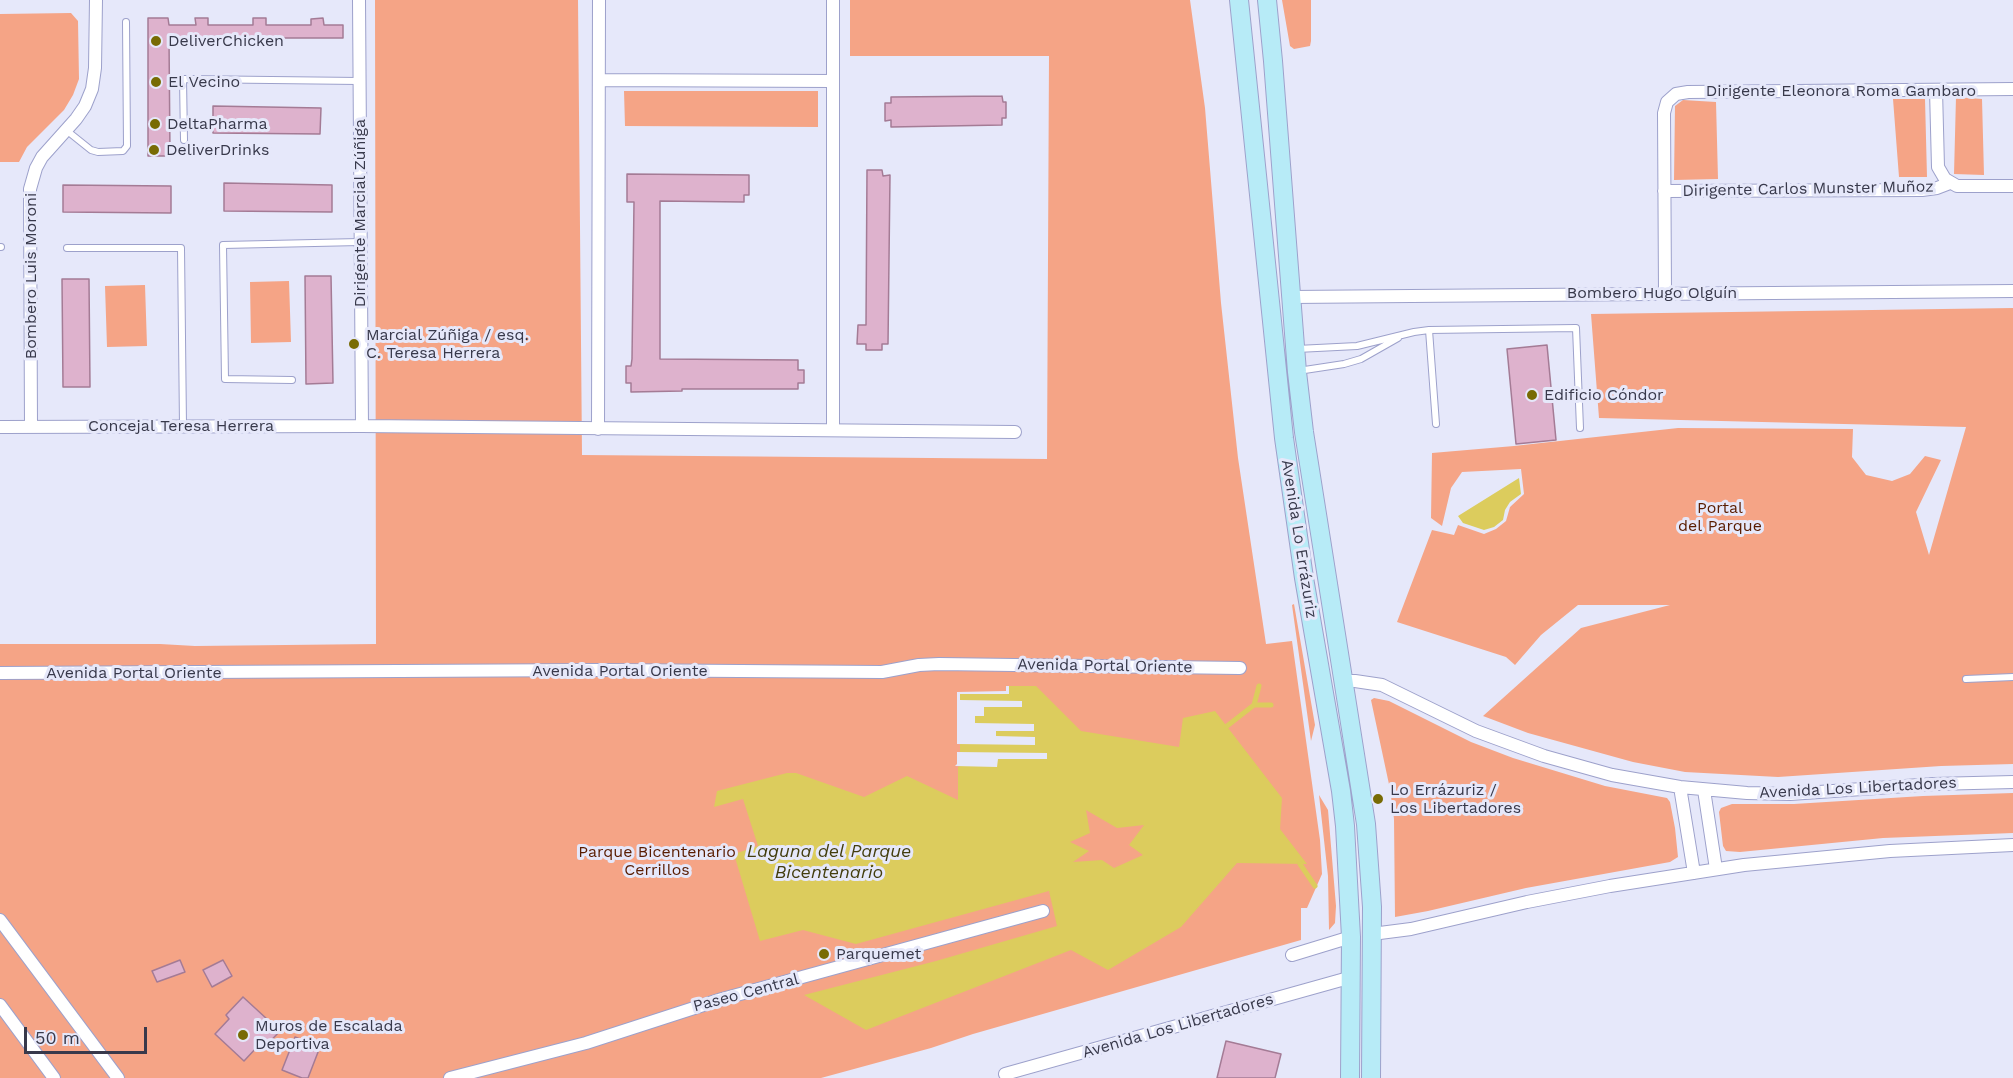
<!DOCTYPE html>
<meta charset="utf-8">
<style>
body{margin:0}
#map{position:relative;width:2013px;height:1078px;overflow:hidden;background:#e6e8fa;font-family:"Work Sans",sans-serif}
canvas{display:block}
.scale{position:absolute;left:24px;top:1027px;width:123px;height:27px;box-sizing:border-box;border:3px solid #38394b;border-top:0;padding-left:8px;font-size:18px;line-height:21px;white-space:nowrap;color:#38394b;-webkit-text-stroke:4px #e6e8fa;paint-order:stroke}
</style>
<div id="map">
<canvas width="2013" height="1078"></canvas>
<div class="scale">50 m</div>
</div>
<script>
const ctx = document.querySelector('canvas').getContext('2d');
ctx.lineJoin = 'round';
function fill(path, color) { ctx.fillStyle = color; ctx.fill(path, 'evenodd'); }
const poly = rows => new Path2D(rows.map(r => 'M' + r).join(''));
function trace(path, color, width, dash) { ctx.strokeStyle = color; ctx.lineWidth = width; ctx.lineCap = dash ? 'butt' : 'round'; ctx.setLineDash(dash || []); ctx.stroke(path); }
function label(font, color, halo, rows, align = 'center') {
  ctx.font = font + ' "Work Sans",sans-serif'; ctx.lineWidth = 6; ctx.setLineDash([]); ctx.textBaseline = 'middle'; ctx.strokeStyle = halo; ctx.fillStyle = color; for (const [text, x, y, turn = 0] of rows) {
    ctx.save(); ctx.translate(x, y); ctx.rotate((+turn || 0) * Math.PI / 180); ctx.textAlign = isNaN(turn) ? turn : align; if (halo) ctx.strokeText(text, 0, 0); ctx.fillText(text, 0, 0); ctx.restore();
  }
}
const green = poly([
 [375,0,578,0,582,455,1047,459,1049,56,850,56,850,0,1190,0,1205,108,1221,303,1238,458,1266,644,1292,641,1320,840,1322,874,1307,908,1301,908,1301,940,973,1034,931,1048,821,1078,0,1078,0,644,160,644,195,646,376,644],
 [1282,0,1311,0,1311,41,1310,46,1294,49,1290,46],
 [71,13,78,21,79,79,73,95,64,110,27,147,19,162,0,162,0,14],
 [624,91,818,91,818,127,625,126],
 [1956,97,1982,99,1984,175,1954,174],
 [1893,99,1925,99,1927,177,1899,177],
 [1683,100,1716,102,1718,179,1674,180,1675,106],
 [289,281,291,342,251,343,250,282],
 [145,285,147,346,107,347,105,286],
 [2013,308,2013,764,1941,766,1778,777,1685,772,1633,762,1528,733,1483,716,1581,628,1670,605,1578,605,1541,635,1515,665,1506,657,1397,622,1432,530,1454,535,1458,525,1484,534,1496,529,1506,521,1510,507,1524,494,1521,469,1462,472,1451,488,1442,526,1431,518,1432,453,1514,446,1678,428,1853,429,1852,457,1866,475,1892,481,1910,474,1925,456,1941,460,1916,512,1929,555,1966,427,1599,418,1591,314],
 [1294,604,1315,725,1311,741,1292,605],
 [1374,698,1389,701,1471,742,1513,758,1605,786,1667,798,1670,802,1675,828,1678,857,1670,862,1526,888,1428,911,1395,917,1394,819,1390,789,1371,700],
 [2013,793,2013,833,1883,838,1740,852,1726,851,1723,846,1719,812,1721,808,1732,804,1794,804,1923,796],
 [1319,795,1328,810,1336,906,1335,923,1329,930,1328,876]
]);
const water = poly([
 [1519,478,1521,494,1510,502,1505,510,1503,520,1494,527,1484,530,1463,523,1458,516],
 [1009,686,1036,686,1081,731,1179,747,1183,718,1215,711,1282,798,1280,829,1307,864,1237,863,1181,927,1108,970,1071,950,866,1030,804,995,936,961,1057,926,1049,891,856,944,803,930,760,941,734,854,758,846,743,799,714,807,717,791,787,773,796,773,864,797,907,776,958,800,958,767,960,766,960,694,1008,694],
 [1086,810,1117,828,1144,825,1129,845,1143,855,1114,868,1102,860,1073,862,1089,851,1070,842,1090,833]
]);
const pier = poly([
 [1006,686,1009,686,1009,694,960,694,960,700,1022,701,1022,707,984,707,984,716,975,716,975,723,1034,724,1034,731,996,731,996,736,1035,737,1035,745,957,744,957,692,1006,691],
 [957,752,1047,753,1047,759,998,759,997,767,955,766,957,764]
]);
const stream = poly([
 [1254,705,1271,705],
 [1227,726,1254,705,1259,686],
 [1300,864,1315,886]
]);
const building = poly([
 [148,18,168,18,169,25,196,25,195,18,208,18,208,25,253,25,253,18,266,18,266,25,311,25,311,19,323,18,324,25,343,25,343,38,169,38,170,156,148,156,148,18],
 [1002,96,1003,102,1006,102,1006,118,1002,118,1002,125,891,127,891,120,885,121,885,103,891,103,891,97,1002,96],
 [213,106,321,108,320,134,213,133,213,106],
 [867,170,882,170,883,176,890,175,888,344,882,344,882,350,866,350,866,344,857,344,858,325,866,325,867,170],
 [627,174,749,175,749,195,744,195,744,202,660,201,660,359,798,360,798,370,804,370,804,383,798,383,798,389,682,389,682,391,631,392,631,383,626,383,626,366,631,366,632,359,634,202,627,202,627,174],
 [224,183,332,185,332,212,224,211,224,183],
 [63,185,171,186,171,213,63,212,63,185],
 [305,276,331,276,333,383,306,384,305,276],
 [62,279,89,279,90,387,63,387,62,279],
 [1547,345,1556,440,1516,444,1507,349,1547,345],
 [180,960,185,972,157,982,152,971,180,960],
 [223,960,232,976,212,987,203,970,223,960],
 [243,997,280,1031,262,1050,258,1046,244,1061,215,1034,229,1019,226,1015,243,997],
 [295,1037,320,1047,308,1078,302,1078,282,1070,295,1037],
 [1226,1041,1281,1054,1275,1078,1217,1078,1226,1041]
]);
const lane = poly([
 [66,130,91,150,98,152,123,151,127,146,126,22],
 [184,140,183,79,359,81],
 [0,247,1,247],
 [67,248,181,248,183,426],
 [1429,330,1436,424],
 [1297,349,1357,346,1414,332,1429,330,1576,328,1580,428],
 [1298,371,1344,364,1361,359,1398,338],
 [292,380,225,379,223,245,360,242],
 [1966,679,2013,677]
]);
const street = poly([
 [359,0,362,426],
 [599,80,833,81],
 [1936,90,1938,167,1945,179,1957,186,2013,186],
 [1664,191,1922,190,1937,188,1950,183],
 [1665,293,1664,113,1667,102,1676,94,1688,92,2013,89],
 [1291,297,2013,291],
 [0,427,362,426,1015,432],
 [31,427,30,189,36,168,42,157,76,119,85,106,92,89,95,68,96,0],
 [598,429,599,0],
 [833,430,833,0],
 [0,673,598,670,882,672,919,665,939,664,1240,668],
 [1343,681,1355,681,1382,685,1476,731,1544,756,1612,775,1680,787,1747,793,1790,794,1934,784,2013,782],
 [1680,787,1694,873],
 [1704,790,1716,869],
 [0,920,118,1078],
 [1372,934,1411,929,1527,902,1610,886,1744,865,1890,851,2013,845],
 [1292,955,1351,937],
 [0,1005,54,1078],
 [1005,1074,1352,977],
 [450,1078,586,1043,722,999,1043,911]
]);
const secondary = poly([
 [1239,0,1284,438,1304,578,1341,791,1345,826,1351,937,1350,1078],
 [1267,0,1273,61,1297,372,1304,432,1366,824,1372,907,1371,1078]
]);
const markers = [
 [156,41,6,"#786b04"],
 [156,82,6,"#786b04"],
 [155,124,6,"#786b04"],
 [154,150,6,"#786b04"],
 [354,344,6,"#786b04"],
 [1532,395,6,"#786b04"],
 [1378,799,6,"#786b04"],
 [824,954,6,"#786b04"],
 [243,1035,6,"#786b04"]
];
const poiNames = [
 ["DeliverChicken",168,41],
 ["El Vecino",168,82],
 ["DeltaPharma",167,124],
 ["DeliverDrinks",166,150],
 ["Marcial Zúñiga / esq.",366,335],
 ["C. Teresa Herrera",366,353],
 ["Edificio Cóndor",1544,395],
 ["Lo Errázuriz /",1390,790],
 ["Los Libertadores",1390,808],
 ["Parquemet",836,954],
 ["Muros de Escalada",255,1026],
 ["Deportiva",255,1044]
];
const streetNames = [
 ["Dirigente Eleonora Roma Gambaro",1841,91],
 ["Dirigente Carlos Munster Muñoz",1808,189,-1],
 ["Dirigente Marcial Zúñiga",360,213,-90],
 ["Bombero Luis Moroni",31,276,-90],
 ["Bombero Hugo Olguín",1652,293],
 ["Concejal Teresa Herrera",181,426],
 ["Avenida Lo Errázuriz",1299,539,81],
 ["Avenida Portal Oriente",1105,666,1],
 ["Avenida Portal Oriente",620,671],
 ["Avenida Portal Oriente",134,673],
 ["Avenida Los Libertadores",1858,788,-3],
 ["Paseo Central",746,993,-15],
 ["Avenida Los Libertadores",1178,1026,-16]
];
const parkNames = [
 ["Portal",1720,508],
 ["del Parque",1720,526],
 ["Parque Bicentenario",657,852],
 ["Cerrillos",657,870]
];
const waterNames = [
 ["Laguna del Parque",829,852],
 ["Bicentenario",829,873]
];
fill(green, '#f5a486');
fill(water, '#dccc5d');
fill(pier, '#e6e8fa');
trace(stream, '#dccc5d', 5);
fill(building, '#deb2cd');
trace(building, '#a47b95', 1.5);
trace(lane, '#9da1cb', 8);
trace(street, '#9da1cb', 14);
trace(secondary, '#9da1cb', 20);
trace(lane, '#fff', 6);
trace(street, '#fff', 12);
trace(secondary, '#b7ebf7', 18);
for (const [x, y, r, color] of markers) { const dot = new Path2D(); dot.arc(x, y, r, 0, 2 * Math.PI); ctx.fillStyle = color; ctx.fill(dot); trace(dot, '#e6e8fa', 2); }
label('16px', '#38394b', '#e6e8fa', poiNames, 'left');
label('16px', '#38394b', '#e6e8fa', streetNames);
label('16px', '#591c01', '#e6e8fa', parkNames);
label('italic 18px', '#433d0d', '#e6e8fa', waterNames);
</script>
